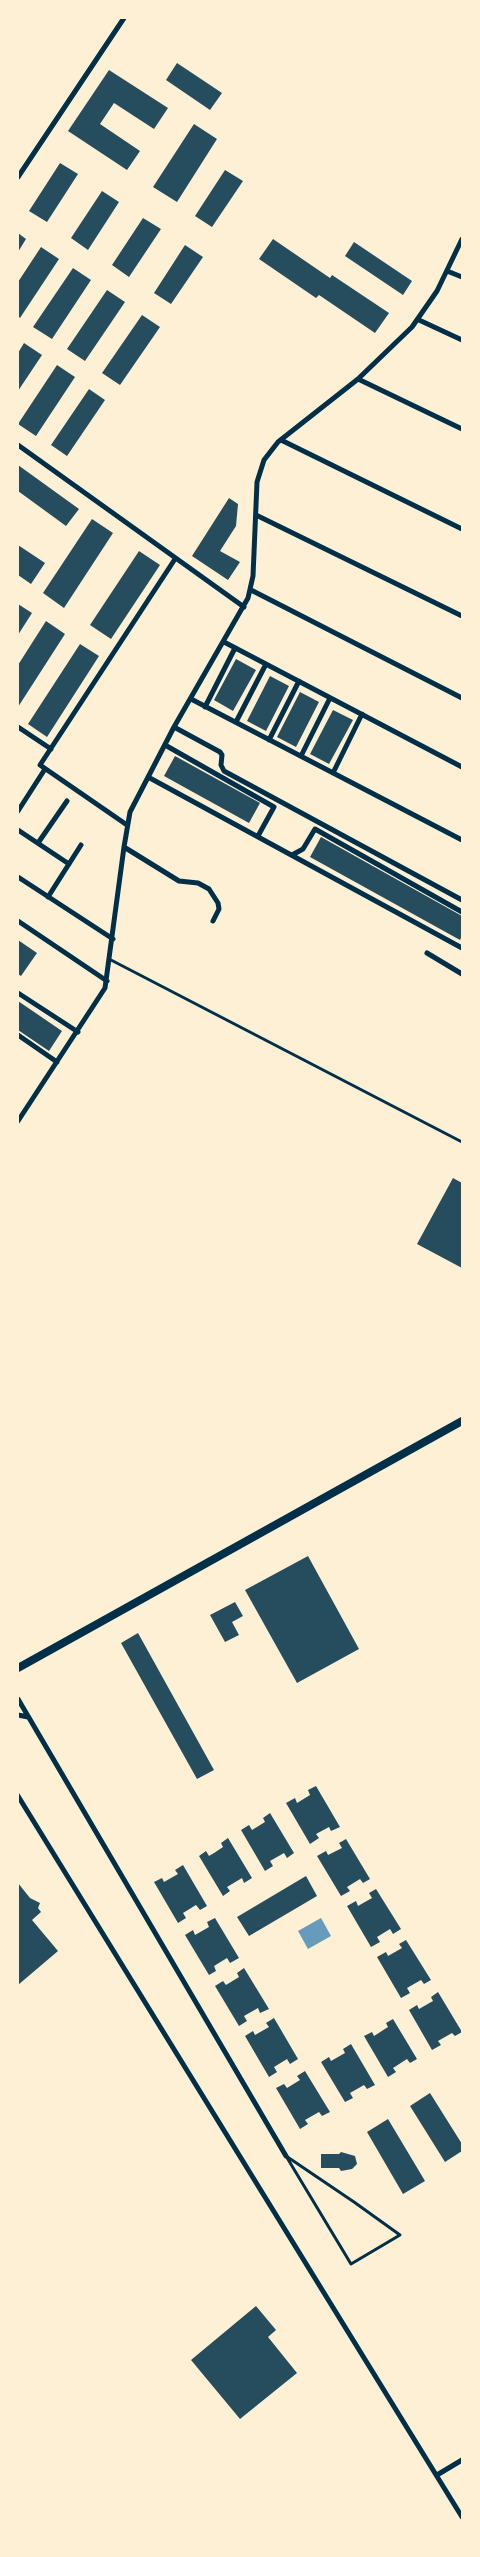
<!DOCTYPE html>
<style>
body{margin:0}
#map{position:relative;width:480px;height:2557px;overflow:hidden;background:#fdf0d5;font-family:"Asap Condensed",sans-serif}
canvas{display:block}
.frame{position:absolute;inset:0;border:19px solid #fdf0d5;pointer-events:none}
</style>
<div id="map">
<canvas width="480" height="2557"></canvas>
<div class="frame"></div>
</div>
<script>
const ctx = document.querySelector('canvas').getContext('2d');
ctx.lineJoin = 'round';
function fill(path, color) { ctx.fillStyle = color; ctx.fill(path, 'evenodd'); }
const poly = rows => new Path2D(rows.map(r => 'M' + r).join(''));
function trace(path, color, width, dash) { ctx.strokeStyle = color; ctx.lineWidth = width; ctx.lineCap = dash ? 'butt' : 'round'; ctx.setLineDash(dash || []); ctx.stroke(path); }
const water = poly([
 [321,1918,331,1936,308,1949,298,1931]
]);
const building = poly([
 [177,63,222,93,210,110,166,80],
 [109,70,168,108,154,129,114,103,100,124,140,151,127,170,68,131],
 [194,124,217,139,177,202,153,187],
 [60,163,78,174,47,222,29,211],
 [225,170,243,181,212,227,195,216],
 [102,191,119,202,88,250,71,238],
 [143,218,161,229,129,277,112,265],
 [18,233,26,239,18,252],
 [273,239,330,278,332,275,389,313,375,333,319,295,316,298,259,259],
 [354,242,412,281,403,295,345,256],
 [185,245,203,257,171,304,154,293],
 [41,247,59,259,20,318,18,316,18,282],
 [73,268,91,280,52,339,33,327],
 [107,290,125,302,85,361,67,349],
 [142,315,160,327,120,385,102,373],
 [24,343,42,355,18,391,18,353],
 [57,365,75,377,36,436,18,424],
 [89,389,105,400,67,456,51,445],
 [18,465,79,509,66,526,18,491],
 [229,498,238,504,236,526,220,551,240,562,228,580,192,556],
 [92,519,113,533,64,608,43,593],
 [18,545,45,563,31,584,18,575],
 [139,551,160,565,111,639,90,625],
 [18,604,32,613,18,635],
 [46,621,65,634,18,707,18,665],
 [80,644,99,656,47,737,28,724],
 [236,659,256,670,233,711,214,700],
 [270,676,289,686,266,731,247,721],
 [300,692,319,702,296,747,277,737],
 [333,710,353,720,329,764,310,754],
 [175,756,260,803,249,823,164,776],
 [321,837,462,916,462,936,460,940,310,857],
 [18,940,37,953,21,976,18,974],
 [18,1001,62,1031,49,1051,18,1030],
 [453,1178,462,1183,462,1268,417,1244],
 [308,1556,359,1649,297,1683,245,1590],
 [235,1602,243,1616,232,1622,239,1635,225,1642,210,1615],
 [138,1633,214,1770,197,1779,121,1643],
 [316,1786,340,1827,331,1831,329,1827,316,1834,319,1838,310,1844,286,1803,295,1798,297,1803,310,1795,308,1790],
 [270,1813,294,1853,287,1858,284,1853,270,1861,273,1866,265,1871,241,1830,249,1825,252,1830,265,1822,263,1818],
 [228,1838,252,1878,244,1883,242,1878,227,1887,230,1891,223,1896,199,1856,206,1851,209,1856,214,1853,223,1847,221,1843],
 [346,1839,370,1879,363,1883,360,1879,347,1887,350,1891,341,1896,317,1856,326,1851,328,1855,342,1848,339,1843],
 [183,1865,207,1906,200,1910,196,1905,183,1913,186,1918,178,1923,154,1882,162,1878,164,1882,178,1874,175,1870],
 [306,1876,317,1896,249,1936,237,1917],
 [18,1883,30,1898,40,1903,38,1908,41,1912,32,1920,58,1951,18,1985],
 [376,1889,401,1929,393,1934,390,1929,377,1937,380,1942,371,1947,347,1906,356,1901,358,1906,372,1898,369,1893],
 [215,1918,239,1958,230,1963,227,1958,214,1966,216,1971,209,1975,185,1935,193,1930,195,1935,209,1927,207,1922],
 [406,1940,431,1980,424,1984,421,1980,407,1988,410,1993,401,1998,377,1957,386,1952,388,1956,402,1948,399,1944],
 [244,1968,269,2009,260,2013,258,2008,244,2016,247,2021,239,2026,215,1986,223,1981,226,1985,239,1977,237,1973],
 [438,1992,462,2032,455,2036,452,2033,438,2041,441,2045,432,2050,409,2010,417,2005,419,2009,433,2001,431,1997],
 [274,2018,298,2059,290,2064,287,2059,274,2067,277,2072,269,2077,245,2036,253,2031,255,2035,269,2027,266,2023],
 [393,2019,417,2059,410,2063,407,2059,393,2068,396,2072,388,2077,364,2036,372,2032,374,2036,388,2027,386,2023],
 [351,2044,375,2085,367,2089,364,2085,350,2093,353,2098,345,2102,321,2062,329,2057,331,2061,345,2053,343,2049],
 [305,2071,330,2112,322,2116,319,2112,305,2120,308,2124,300,2129,276,2088,284,2084,287,2088,300,2080,297,2076],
 [430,2093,462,2144,462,2151,445,2162,410,2106],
 [388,2119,425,2181,403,2194,367,2132],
 [341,2152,355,2156,357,2164,352,2169,341,2171,339,2168,321,2168,321,2154,339,2154],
 [256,2306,276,2330,268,2337,297,2373,240,2419,191,2360]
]);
const service = poly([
 [111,960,462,1142],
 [286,2156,354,2202,400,2235,351,2264,286,2156]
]);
const minor = poly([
 [18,177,124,18],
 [447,271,462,277],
 [419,320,462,340],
 [358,379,462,429],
 [281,440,462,529],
 [18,445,244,607],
 [256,515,462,616],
 [251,590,462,698],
 [224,642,462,767],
 [191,699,462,840],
 [205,707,235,648],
 [236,722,266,664],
 [18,727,51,749],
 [174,727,220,752,222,755,221,765,224,771,462,900],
 [269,740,299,681],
 [165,745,274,807,258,836],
 [301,756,330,698],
 [333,773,362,714],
 [148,777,462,948],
 [18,811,45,769],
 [127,825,40,765,175,559],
 [18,830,69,864],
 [38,843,67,801],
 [124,847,179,881,198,883,209,889,218,903,219,909,213,921],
 [292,855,303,849,315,829,462,912],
 [18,877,113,939],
 [48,897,81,845],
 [18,921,107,981],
 [427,953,462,974],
 [18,993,78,1032],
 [18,1035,57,1062],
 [18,1121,105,988,124,847,130,812,174,727,248,598,253,576,257,482,264,460,278,442,358,379,412,327,437,291,462,239],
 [18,1699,286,2156],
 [18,1715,28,1717],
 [18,1796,462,2517],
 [437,2475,462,2460]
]);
const secondary = poly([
 [18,1668,462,1421]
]);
fill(water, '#669bbc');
fill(building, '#264d5e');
trace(service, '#003049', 3);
trace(minor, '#003049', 5);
trace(secondary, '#003049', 8);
</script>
